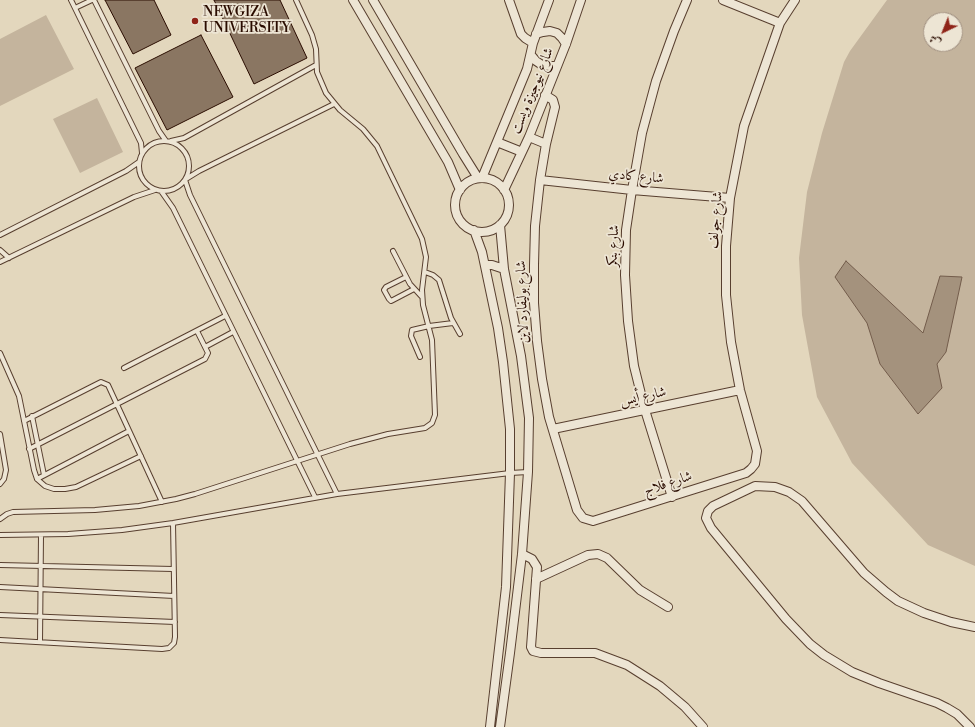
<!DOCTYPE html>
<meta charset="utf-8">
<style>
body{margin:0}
#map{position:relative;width:975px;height:727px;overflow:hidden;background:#e3d7bd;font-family:"Libre Bodoni",Amiri,serif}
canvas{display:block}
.north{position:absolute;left:923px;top:12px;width:40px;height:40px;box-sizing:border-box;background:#ede5d4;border:1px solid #9f8e7f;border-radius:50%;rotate:223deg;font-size:11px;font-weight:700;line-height:16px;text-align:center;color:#2a0c00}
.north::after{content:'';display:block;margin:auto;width:14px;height:18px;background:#8f2418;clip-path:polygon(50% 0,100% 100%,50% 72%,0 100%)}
</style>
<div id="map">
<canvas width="975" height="727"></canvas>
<div class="north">ش</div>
</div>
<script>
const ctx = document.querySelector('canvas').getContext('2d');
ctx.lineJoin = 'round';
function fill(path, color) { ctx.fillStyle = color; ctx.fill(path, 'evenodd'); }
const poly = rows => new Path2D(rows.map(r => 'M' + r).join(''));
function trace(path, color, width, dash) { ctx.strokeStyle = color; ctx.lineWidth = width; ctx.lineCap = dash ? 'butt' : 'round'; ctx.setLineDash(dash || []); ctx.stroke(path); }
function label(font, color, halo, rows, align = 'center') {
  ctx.font = font + ' "Libre Bodoni",Amiri,serif'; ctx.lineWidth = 3.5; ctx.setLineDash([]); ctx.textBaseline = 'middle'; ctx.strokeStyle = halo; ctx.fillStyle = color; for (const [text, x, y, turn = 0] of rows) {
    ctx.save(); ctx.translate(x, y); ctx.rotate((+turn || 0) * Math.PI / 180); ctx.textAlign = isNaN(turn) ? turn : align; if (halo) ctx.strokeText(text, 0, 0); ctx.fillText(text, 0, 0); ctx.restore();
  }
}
const green = poly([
 [887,0,975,0,975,566,928,545,852,463,817,397,802,315,799,258,807,192,822,133,844,62,850,51],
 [931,20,955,20,955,44,931,44],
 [46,15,74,69,0,106,0,39],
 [97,98,123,152,80,173,53,119]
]);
const water = poly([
 [846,261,923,333,940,276,962,277,946,352,937,364,942,388,918,414,880,364,867,323,835,277,846,261]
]);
const building = poly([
 [105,0,154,0,171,35,133,54,105,0],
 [214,0,280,0,307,58,254,84,214,0],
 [201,35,233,97,167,130,135,68,201,35]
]);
const service = poly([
 [71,0,141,143,142,153],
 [94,0,159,131,166,141],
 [75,8,92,0],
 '139 166a25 25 0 1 1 50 0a25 25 0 1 1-50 0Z',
 [171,141,184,138,316,65],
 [186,179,199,171,334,104],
 [185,180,190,195,337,494],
 [161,191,173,208,315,497],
 [0,235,126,171,139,162],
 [0,250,9,258],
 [393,251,410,284,422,297],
 [0,262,134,197,155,190],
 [425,272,433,275,439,280,451,318,460,334],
 [406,277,386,287,384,290,389,299,391,301,393,300,414,289],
 [205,347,233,332],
 [0,353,19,396,34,470,37,479,45,486,54,489,65,489,76,487,141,456],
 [420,357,411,336,412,330,429,326,453,323],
 [124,368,225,316],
 [32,416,44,475],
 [24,421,97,384,101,382,108,385,162,502],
 [0,434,6,470,4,479,0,484],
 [29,449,205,359,208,353,197,331],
 [37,479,129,431],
 [0,519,7,514,13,512,95,510,139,506,176,499,195,494,350,444,388,434,425,428,432,423,435,415,432,340,423,305,422,290,426,257,422,239,377,146,363,129,340,110,326,93,317,72,316,49,312,35,296,0],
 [0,535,68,534,122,530,173,523,337,494,510,473,528,472],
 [0,565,173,569],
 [0,587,174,596],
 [0,615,175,622],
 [0,640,162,649,169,648,174,643,175,637,173,523],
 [40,642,41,535]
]);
const minor = poly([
 [353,0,448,162,460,190],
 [373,0,463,154,478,178],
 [509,0,521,34,525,38,533,43],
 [723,0,780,23],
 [536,34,543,32,550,31,557,33,562,38,566,44],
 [531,55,536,61,542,65,550,66,557,66],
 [545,95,553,100,555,107,546,144,540,180,535,226,534,265,534,303,537,341,542,379,549,417,577,510,583,518,593,521,746,473,751,469,755,464,757,451,740,390,731,342,726,295,726,246,730,198,744,126,780,23,795,0],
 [529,137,546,144],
 [497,142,522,152],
 [482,178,527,69,533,43,549,0],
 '455 205a27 27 0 1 1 54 0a27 27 0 1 1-54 0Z',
 [540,180,632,190,730,198],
 [504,190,529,137,566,44,581,0],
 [500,225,504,269,521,356,529,418,528,472,522,554,510,653,500,727],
 [474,230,482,252,498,328,503,362,510,429,510,473,506,587,490,727],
 [485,265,492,265,504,269],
 [553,429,740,390],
 [672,497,645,410,634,366,628,321,625,275,626,230,632,190,642,133,656,81,674,31,687,0],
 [522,554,532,559,537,567,531,647,533,651,541,653,595,653,627,665,660,686,685,707,703,727],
 [536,579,588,555,598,554,607,558,640,590,668,607],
 [970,727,957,714,947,708,937,703,879,683,852,672,824,655,810,644,786,619,711,528,706,518,708,511,713,506,755,486,775,487,789,492,802,501,864,573,886,592,898,601,924,613,951,622,975,627]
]);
const markers = [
 [195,21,4,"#8f2418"]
];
const poiNames = [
 ["NEWGIZA",203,13],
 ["UNIVERSITY",203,29]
];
const streetNames = [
 ["شارع نيوجيزة ويست",533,91,-68],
 ["شارع كادي",636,177,5],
 ["شارع جولف",716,220,-85],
 ["شارع بنكر",614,246,-87],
 ["شارع بوليفارد لاين",523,302,-92],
 ["شارع أيس",643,397,-12],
 ["شارع فلاج",668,484,-18]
];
fill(green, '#c4b49d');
fill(water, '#a4927d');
trace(water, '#735c4b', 1);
fill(building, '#8a7662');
trace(building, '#2a0c00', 1);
trace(service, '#583f2f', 6);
trace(minor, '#583f2f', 10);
trace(service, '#ede5d4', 4);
trace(minor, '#ede5d4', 8);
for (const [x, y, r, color] of markers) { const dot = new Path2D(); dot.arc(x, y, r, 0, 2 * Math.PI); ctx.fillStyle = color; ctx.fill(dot); trace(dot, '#ede5d4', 1.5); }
label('14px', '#2a0c00', '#ede5d4', poiNames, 'left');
label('14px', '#2a0c00', '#ede5d4', streetNames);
</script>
